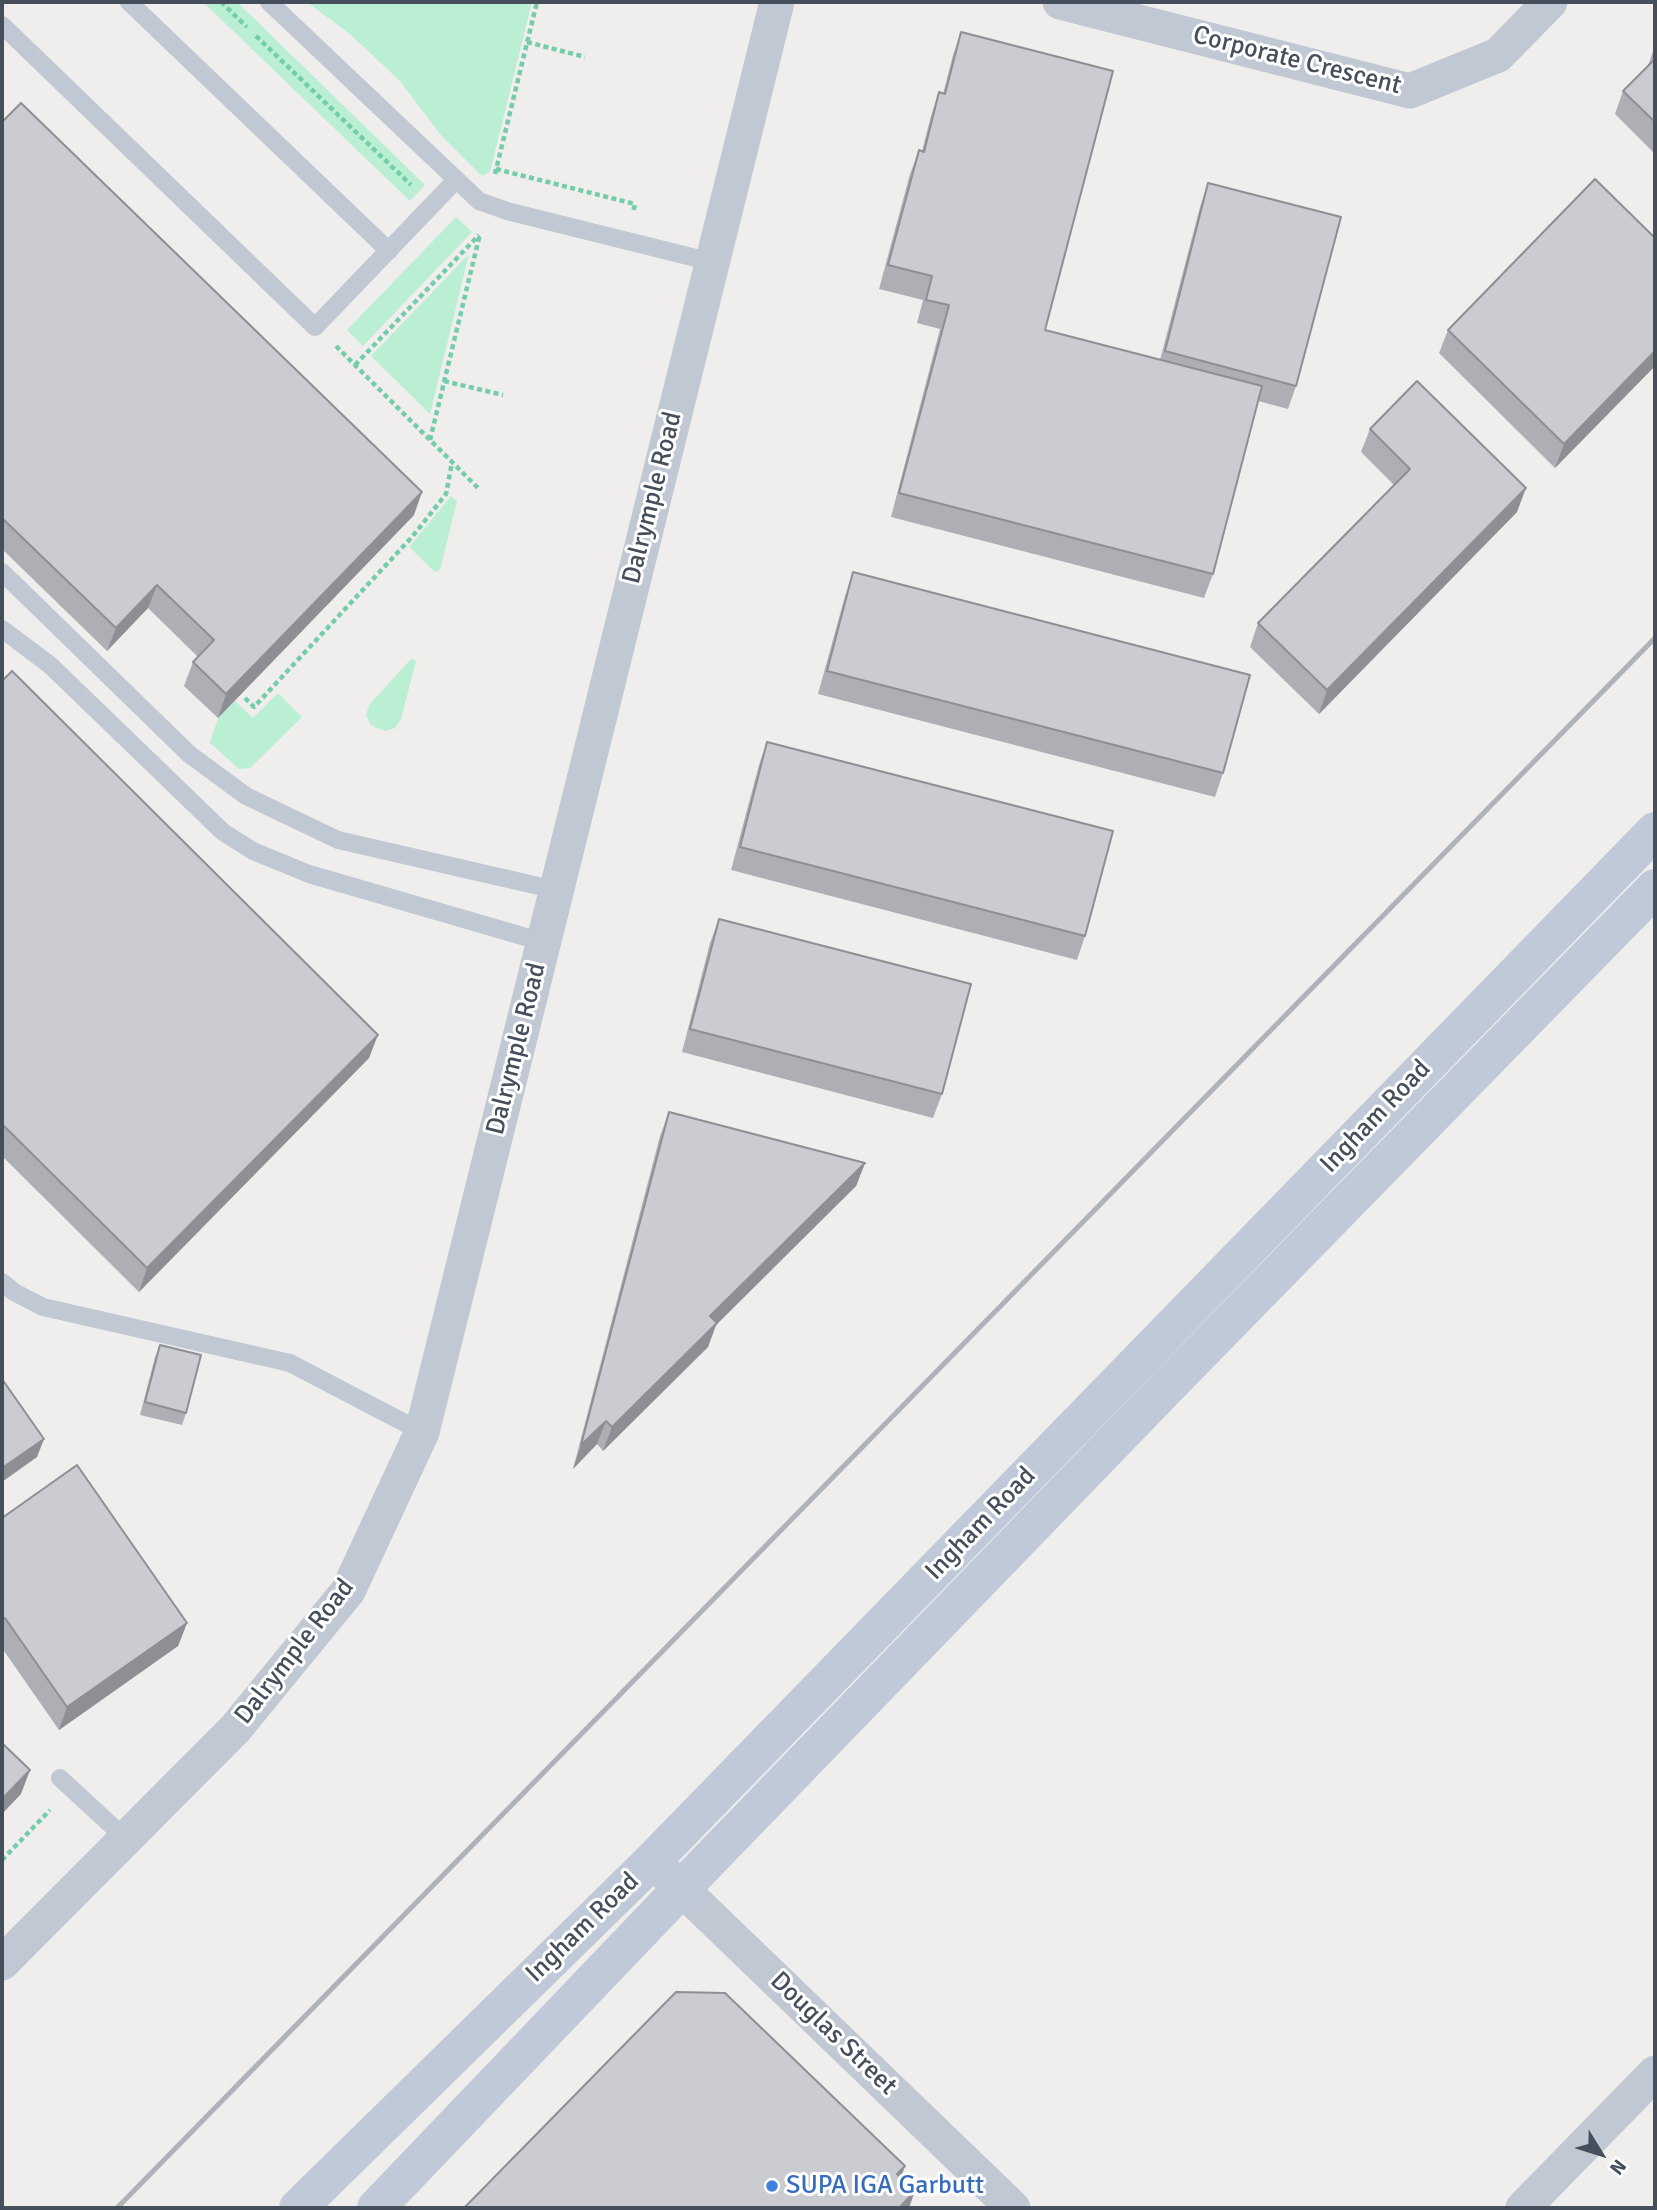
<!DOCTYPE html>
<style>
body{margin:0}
#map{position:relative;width:1657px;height:2210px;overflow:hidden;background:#f0eded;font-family:Signika,sans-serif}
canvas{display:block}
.frame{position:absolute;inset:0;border:4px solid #454f5b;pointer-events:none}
.north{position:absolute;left:1566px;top:2119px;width:70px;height:70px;-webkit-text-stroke:5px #fff;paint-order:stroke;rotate:128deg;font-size:19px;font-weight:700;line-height:28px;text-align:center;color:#454f5b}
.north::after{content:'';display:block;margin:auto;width:24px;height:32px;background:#454f5b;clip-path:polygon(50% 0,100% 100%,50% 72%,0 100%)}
</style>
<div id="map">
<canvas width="1657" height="2210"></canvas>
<div class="frame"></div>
<div class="north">N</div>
</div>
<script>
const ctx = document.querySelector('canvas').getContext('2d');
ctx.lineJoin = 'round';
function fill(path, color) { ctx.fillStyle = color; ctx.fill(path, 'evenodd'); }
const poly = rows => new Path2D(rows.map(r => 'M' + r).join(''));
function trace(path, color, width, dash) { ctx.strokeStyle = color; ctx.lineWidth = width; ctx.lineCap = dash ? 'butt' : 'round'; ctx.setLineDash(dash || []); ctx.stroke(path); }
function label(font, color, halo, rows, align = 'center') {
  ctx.font = font + ' Signika,sans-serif'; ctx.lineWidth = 6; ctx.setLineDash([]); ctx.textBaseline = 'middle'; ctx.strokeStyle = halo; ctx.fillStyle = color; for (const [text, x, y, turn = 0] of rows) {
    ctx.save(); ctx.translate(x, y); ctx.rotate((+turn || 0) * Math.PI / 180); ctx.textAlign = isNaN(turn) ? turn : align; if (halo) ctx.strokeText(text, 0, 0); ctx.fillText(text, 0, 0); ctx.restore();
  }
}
const green = poly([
 [203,2,237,2,425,185,410,201],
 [307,2,532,2,490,172,482,176,440,134,399,80,351,35],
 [456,217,472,232,363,346,347,330],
 [469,254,430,414,371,356],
 [451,496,457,501,440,570,435,572,409,547],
 [412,658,416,661,401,719,395,728,386,731,376,728,370,724,366,715,369,705],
 [278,693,302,717,250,768,239,769,210,743,218,718,235,701,253,718]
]);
const path = poly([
 [221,2,247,27],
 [256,36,411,185],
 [527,42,585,57],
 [496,169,635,204,633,213],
 [495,174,537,2],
 [336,346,480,490],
 [355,365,479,235],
 [444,381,503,395],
 [430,440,480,234],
 [245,698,254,707,412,537,446,494,452,462],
 [2,1860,50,1810]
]);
const lane = poly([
 [129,2,389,251],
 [269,2,479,201,507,211,712,262],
 [2,25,315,327,455,181],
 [2,572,189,754,246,796,338,840,556,890],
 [2,629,50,665,223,832,253,851,309,874,543,942],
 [2,1282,14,1292,43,1307,290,1363,422,1432],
 [60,1778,125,1838]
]);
const street = poly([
 [1060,2,1410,91,1498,55,1550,2],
 [660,1868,1013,2208],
 [2,1963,235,1729,348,1591,422,1432,777,2],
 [1523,2208,1655,2073]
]);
const secondary = poly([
 [298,2208,652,1861,1655,831],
 [376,2208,683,1887,1166,1388,1655,888]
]);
const rail = poly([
 [117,2208,1655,638]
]);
const wall = poly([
 [961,32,1045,330,1160,360,1200,207,1208,183,1296,386,1288,409,1258,401,1213,574,1204,598,891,517,940,329,917,323,923,300,879,289,910,174,919,150,922,151,931,116,939,92,943,94,953,55],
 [1655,45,1655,154,1615,114,1623,91,1648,66],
 [2,122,414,515,218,718,184,686,193,662,198,657,148,608,107,651,2,549],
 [1655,238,1655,366,1555,468,1439,353,1448,330],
 [1370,429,1517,512,1319,714,1250,647,1258,623,1394,485,1361,452],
 [853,572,1223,773,1215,797,818,694,845,596],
 [2,681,369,1058,139,1292,2,1156],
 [767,742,1085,936,1077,960,731,870,759,765],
 [719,919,942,1094,933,1118,682,1052,710,943],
 [669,1112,865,1163,856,1186,716,1325,708,1347,603,1451,597,1444,573,1469,660,1136],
 [160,1345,186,1413,182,1425,140,1415,155,1357],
 [2,1518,187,1623,178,1646,59,1730,2,1648]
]);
const shadedWall = poly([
 [1655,351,1655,366,1555,468,1564,444],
 [1526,488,1517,512,1319,714,1327,690],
 [422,492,414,515,218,718,226,694],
 [157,585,148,608,107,651,116,628],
 [378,1035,369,1058,139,1292,147,1268],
 [865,1163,856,1186,716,1325,708,1347,603,1451,612,1427,710,1316],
 [606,1421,597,1444,573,1469,581,1445],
 [44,1439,37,1457,2,1482,2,1468],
 [187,1623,178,1646,59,1730,67,1707],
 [30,1770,21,1794,2,1814,2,1799],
 [905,2166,897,2189,897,2174],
 [915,2191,909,2208,899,2208]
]);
const building = poly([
 [961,32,1113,71,1045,330,1262,386,1213,574,899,493,949,305,926,300,932,276,888,265,919,150,924,152,939,92,945,94,961,32],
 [1655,59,1655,122,1623,91,1655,59],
 [21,103,422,492,226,694,193,662,214,640,157,585,116,628,2,518,2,122,21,103],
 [1595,179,1655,238,1655,351,1564,444,1448,330,1595,179],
 [1208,183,1341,217,1296,386,1165,351,1208,183],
 [1417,381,1526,488,1327,690,1258,623,1410,469,1370,429,1417,381],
 [853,572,1250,675,1223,773,827,671,853,572],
 [12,671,378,1035,147,1268,2,1124,2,681,12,671],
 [767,742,1113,831,1085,936,740,847,767,742],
 [719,919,971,984,942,1094,690,1029,719,919],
 [669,1112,865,1163,710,1316,717,1323,612,1427,606,1421,581,1445,669,1112],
 [160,1345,201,1355,186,1413,145,1402,160,1345],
 [2,1379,44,1439,2,1468,2,1379],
 [77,1465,187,1623,67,1707,5,1618,2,1620,2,1518,77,1465],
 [2,1743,30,1770,2,1799,2,1743],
 [676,1992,725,1993,905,2166,897,2174,915,2191,899,2208,464,2208,676,1992]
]);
const markers = [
 [772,2186,7,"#3f7fe0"]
];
const streetNames = [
 ["Corporate Crescent",1297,61,14],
 ["Dalrymple Road",653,498,-76],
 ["Dalrymple Road",517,1049,-76],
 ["Ingham Road",1376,1117,-46],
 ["Ingham Road",981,1524,-46],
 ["Dalrymple Road",295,1652,-52],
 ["Ingham Road",583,1928,-44],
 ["Douglas Street",833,2034,44]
];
const shopNames = [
 ["SUPA IGA Garbutt",786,2186]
];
fill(green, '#baefd3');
trace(path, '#72cda8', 4.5, [5, 3.5]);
trace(lane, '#c0c8d3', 18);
trace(street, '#c0c8d3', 35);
trace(secondary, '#bfc9d7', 38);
trace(rail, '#afb2b8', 5);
fill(wall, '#aeafb5');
fill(shadedWall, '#8d8f93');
fill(building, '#caccd2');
trace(building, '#8d8f93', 2);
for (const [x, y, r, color] of markers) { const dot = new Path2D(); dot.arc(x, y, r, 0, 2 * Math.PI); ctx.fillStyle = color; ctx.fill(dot); trace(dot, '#fff', 2.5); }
label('26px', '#454f5b', '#fff', streetNames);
label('26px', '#366cbe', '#fff', shopNames, 'left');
</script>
